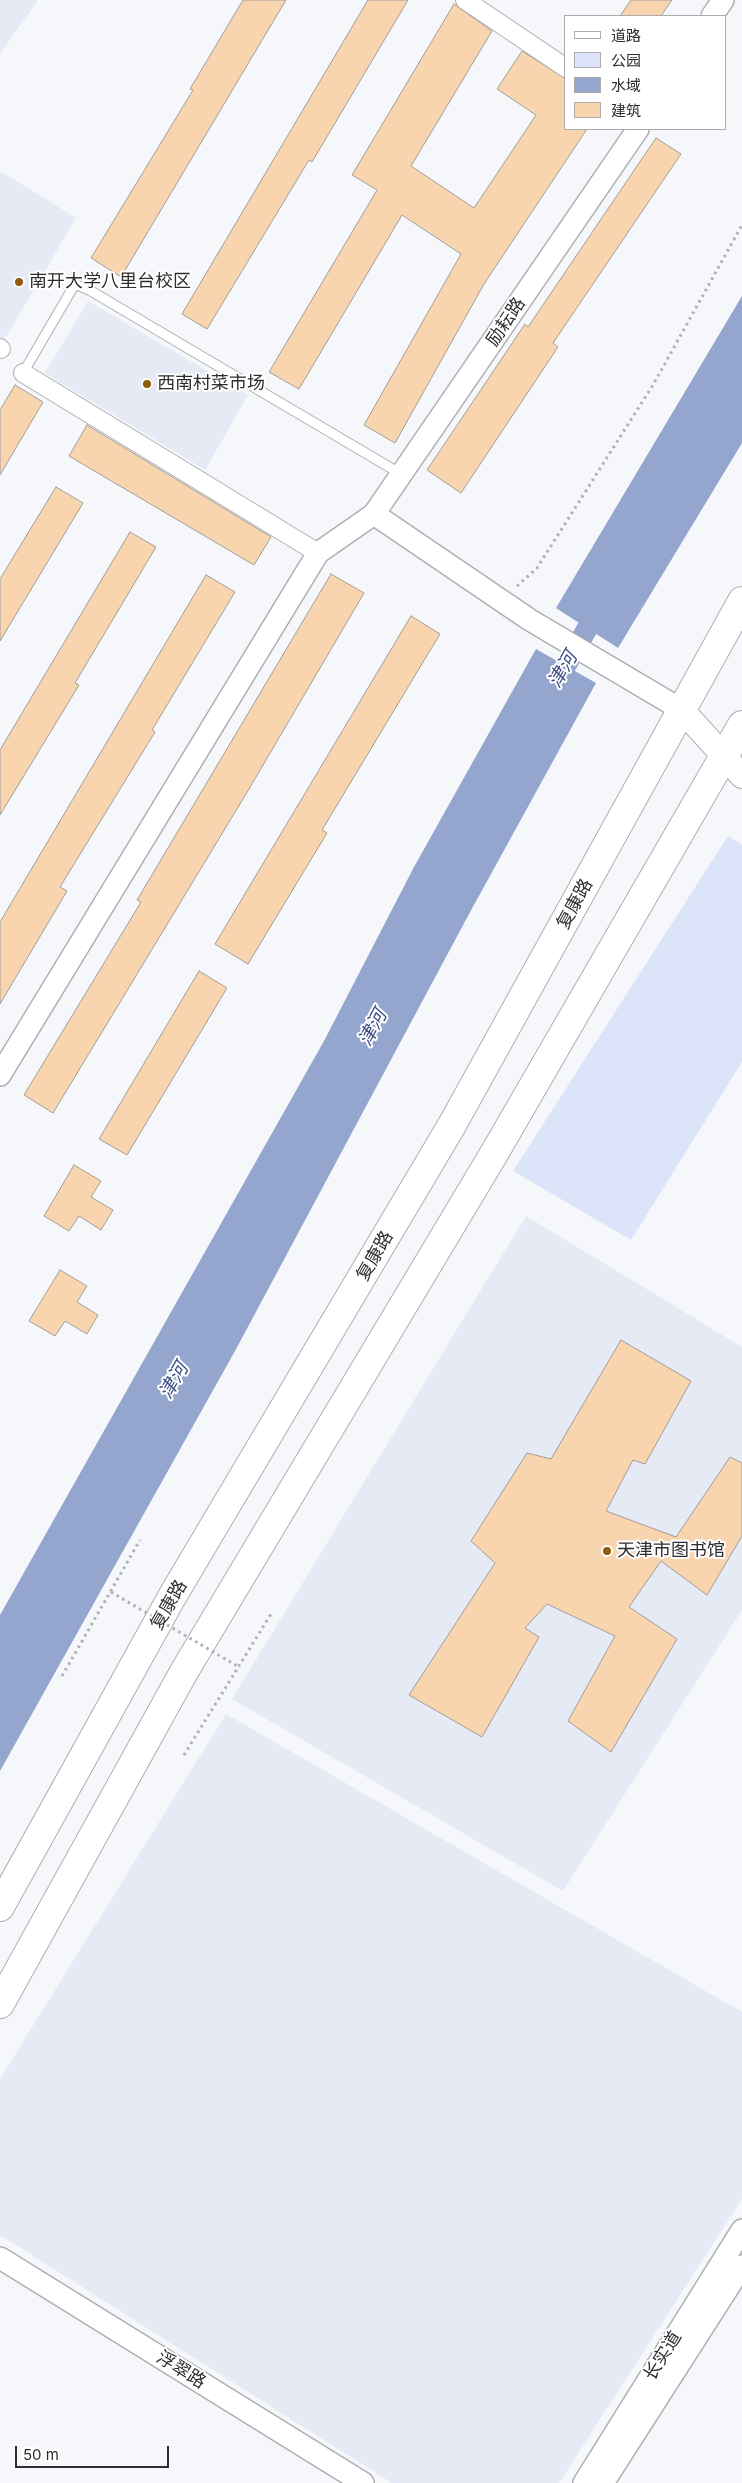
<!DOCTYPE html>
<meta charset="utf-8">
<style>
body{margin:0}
#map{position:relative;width:742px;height:2483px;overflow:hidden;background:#f5f7fa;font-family:Inter,"Noto Sans SC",sans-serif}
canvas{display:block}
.legend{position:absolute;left:564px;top:15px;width:162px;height:115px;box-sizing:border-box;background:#fff;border:1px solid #ababac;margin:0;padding:6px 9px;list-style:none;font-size:15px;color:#2e2e30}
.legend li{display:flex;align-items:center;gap:10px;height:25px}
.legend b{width:25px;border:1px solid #ababac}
.scale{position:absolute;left:15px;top:2446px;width:154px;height:22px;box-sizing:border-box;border:2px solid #2e2e30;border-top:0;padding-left:6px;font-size:15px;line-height:18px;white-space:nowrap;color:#2e2e30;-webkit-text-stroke:4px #fff;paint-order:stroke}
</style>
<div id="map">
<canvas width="742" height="2483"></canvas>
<ul class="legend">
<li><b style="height:6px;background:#fff"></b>道路</li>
<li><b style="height:14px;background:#dbe4f9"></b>公园</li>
<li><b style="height:14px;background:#94a5ce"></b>水域</li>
<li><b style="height:14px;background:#f8d5af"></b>建筑</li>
</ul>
<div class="scale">50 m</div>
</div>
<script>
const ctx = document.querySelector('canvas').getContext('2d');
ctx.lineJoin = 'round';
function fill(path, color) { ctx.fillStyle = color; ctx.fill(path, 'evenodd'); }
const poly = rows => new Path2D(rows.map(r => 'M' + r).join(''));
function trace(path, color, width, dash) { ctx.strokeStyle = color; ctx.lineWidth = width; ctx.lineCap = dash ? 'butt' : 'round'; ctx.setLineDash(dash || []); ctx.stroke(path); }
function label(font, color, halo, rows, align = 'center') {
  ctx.font = font + ' Inter,"Noto Sans SC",sans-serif'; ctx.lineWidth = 4; ctx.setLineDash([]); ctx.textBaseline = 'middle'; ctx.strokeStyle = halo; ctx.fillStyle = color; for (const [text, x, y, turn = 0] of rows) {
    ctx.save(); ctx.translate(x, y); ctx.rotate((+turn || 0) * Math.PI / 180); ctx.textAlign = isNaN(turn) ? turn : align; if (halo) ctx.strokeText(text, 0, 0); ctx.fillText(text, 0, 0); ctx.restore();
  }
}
const built = poly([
 [0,0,38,0,0,54],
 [0,171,76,218,0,347],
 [88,301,248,395,205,470,45,373],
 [526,1216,742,1347,742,1610,563,1891,232,1699],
 [226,1714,742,2012,742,2199,559,2483,392,2483,0,2235,0,2079]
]);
const green = poly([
 [728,836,742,845,742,1062,631,1240,513,1171]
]);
const water = poly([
 [742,296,742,443,618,648,556,608],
 [536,649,596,683,469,914,235,1351,0,1771,0,1615,324,1041,414,867]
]);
const canal = poly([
 [551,691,602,603]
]);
const building = poly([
 [243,0,286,0,121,277,91,258,193,90,190,89,243,0],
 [368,0,408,0,312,162,309,160,207,329,182,314,368,0],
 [631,0,672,0,661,16,620,16,631,0],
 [454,4,492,31,411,166,474,208,536,115,497,89,522,51,566,79,566,129,587,129,484,284,395,443,364,425,461,254,402,215,299,389,269,372,377,190,352,175,454,4],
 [656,138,681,154,553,343,558,347,461,493,427,470,525,324,528,327,656,138],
 [15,385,43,402,0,475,0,410,15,385],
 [87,425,271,537,254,565,69,456,87,425],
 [56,487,83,503,0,641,0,579,56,487],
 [130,532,156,547,75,683,79,685,0,815,0,750,130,532],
 [331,574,364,593,249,789,53,1113,24,1095,141,902,137,900,331,574],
 [206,575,235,592,152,730,155,732,60,887,67,891,0,1004,0,922,206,575],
 [411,616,440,634,322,830,327,833,248,964,215,944,411,616],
 [199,971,227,988,127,1155,99,1139,199,971],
 [74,1165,101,1181,91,1197,113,1210,101,1230,79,1216,69,1231,44,1216,74,1165],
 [60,1270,87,1286,77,1302,98,1315,87,1334,65,1321,55,1336,29,1321,60,1270],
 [621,1340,691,1381,645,1464,633,1460,606,1511,676,1537,730,1457,742,1463,742,1536,707,1595,661,1561,629,1607,677,1639,611,1752,568,1721,615,1636,547,1604,525,1628,539,1637,482,1737,409,1695,495,1563,471,1541,527,1453,551,1459,621,1340]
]);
const path = poly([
 [517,586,537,568,653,385,742,225],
 [62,1676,140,1540],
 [184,1755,271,1614]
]);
const service = poly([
 [23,373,75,284,91,291,401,474]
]);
const minor = poly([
 [465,0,566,68],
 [0,348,1,349],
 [23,373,318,553]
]);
const tertiary = poly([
 [712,16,723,0],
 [374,514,530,620,682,710],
 [0,1075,318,553,374,514,638,129],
 [0,2258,363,2483],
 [584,2483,742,2230],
 [603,2483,742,2266]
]);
const secondary = poly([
 [682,710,742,776]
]);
const trunk = poly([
 [0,1907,173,1595,452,1125,742,601],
 [0,2004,185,1670,495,1152,742,725]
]);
const pathBridge = poly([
 [111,1592,239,1667]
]);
const markers = [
 [19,282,5,"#8f5b0d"],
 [147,384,5,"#8f5b0d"],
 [607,1551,5,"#8f5b0d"]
];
const poiNames = [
 ["南开大学八里台校区",29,282],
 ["西南村菜市场",157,384],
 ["天津市图书馆",617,1551]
];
const streetNames = [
 ["励耘路",506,322,-56],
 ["复康路",575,904,-61],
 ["复康路",375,1256,-60],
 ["复康路",169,1605,-60],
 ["长实道",663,2356,-58],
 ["浮翠路",181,2370,32]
];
const waterNames = [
 ["津河",563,670,-60],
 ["津河",373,1028,-62],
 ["津河",174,1381,-60]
];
fill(built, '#e5eaf4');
fill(green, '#dbe4f9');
fill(water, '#94a5ce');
trace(canal, '#94a5ce', 21);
fill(building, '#f8d5af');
trace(building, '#a09e9b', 1);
trace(service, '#aeafb2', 11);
trace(minor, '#aeafb2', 20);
trace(tertiary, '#aeafb2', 24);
trace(secondary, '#aeafb2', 26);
trace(trunk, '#aeafb2', 30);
trace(path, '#afb0b2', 3, [2.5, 4]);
trace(service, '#fff', 9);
trace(minor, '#fff', 18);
trace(tertiary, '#fff', 21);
trace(secondary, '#fff', 24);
trace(trunk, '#fff', 28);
trace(pathBridge, '#afb0b2', 3, [2.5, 4]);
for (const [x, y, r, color] of markers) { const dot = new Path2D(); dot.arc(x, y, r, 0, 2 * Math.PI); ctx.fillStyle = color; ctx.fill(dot); trace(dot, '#fff', 2); }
label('18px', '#2e2e30', '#fff', poiNames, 'left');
label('18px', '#2e2e30', '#fff', streetNames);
label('italic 19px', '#3b4f85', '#fff', waterNames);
</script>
